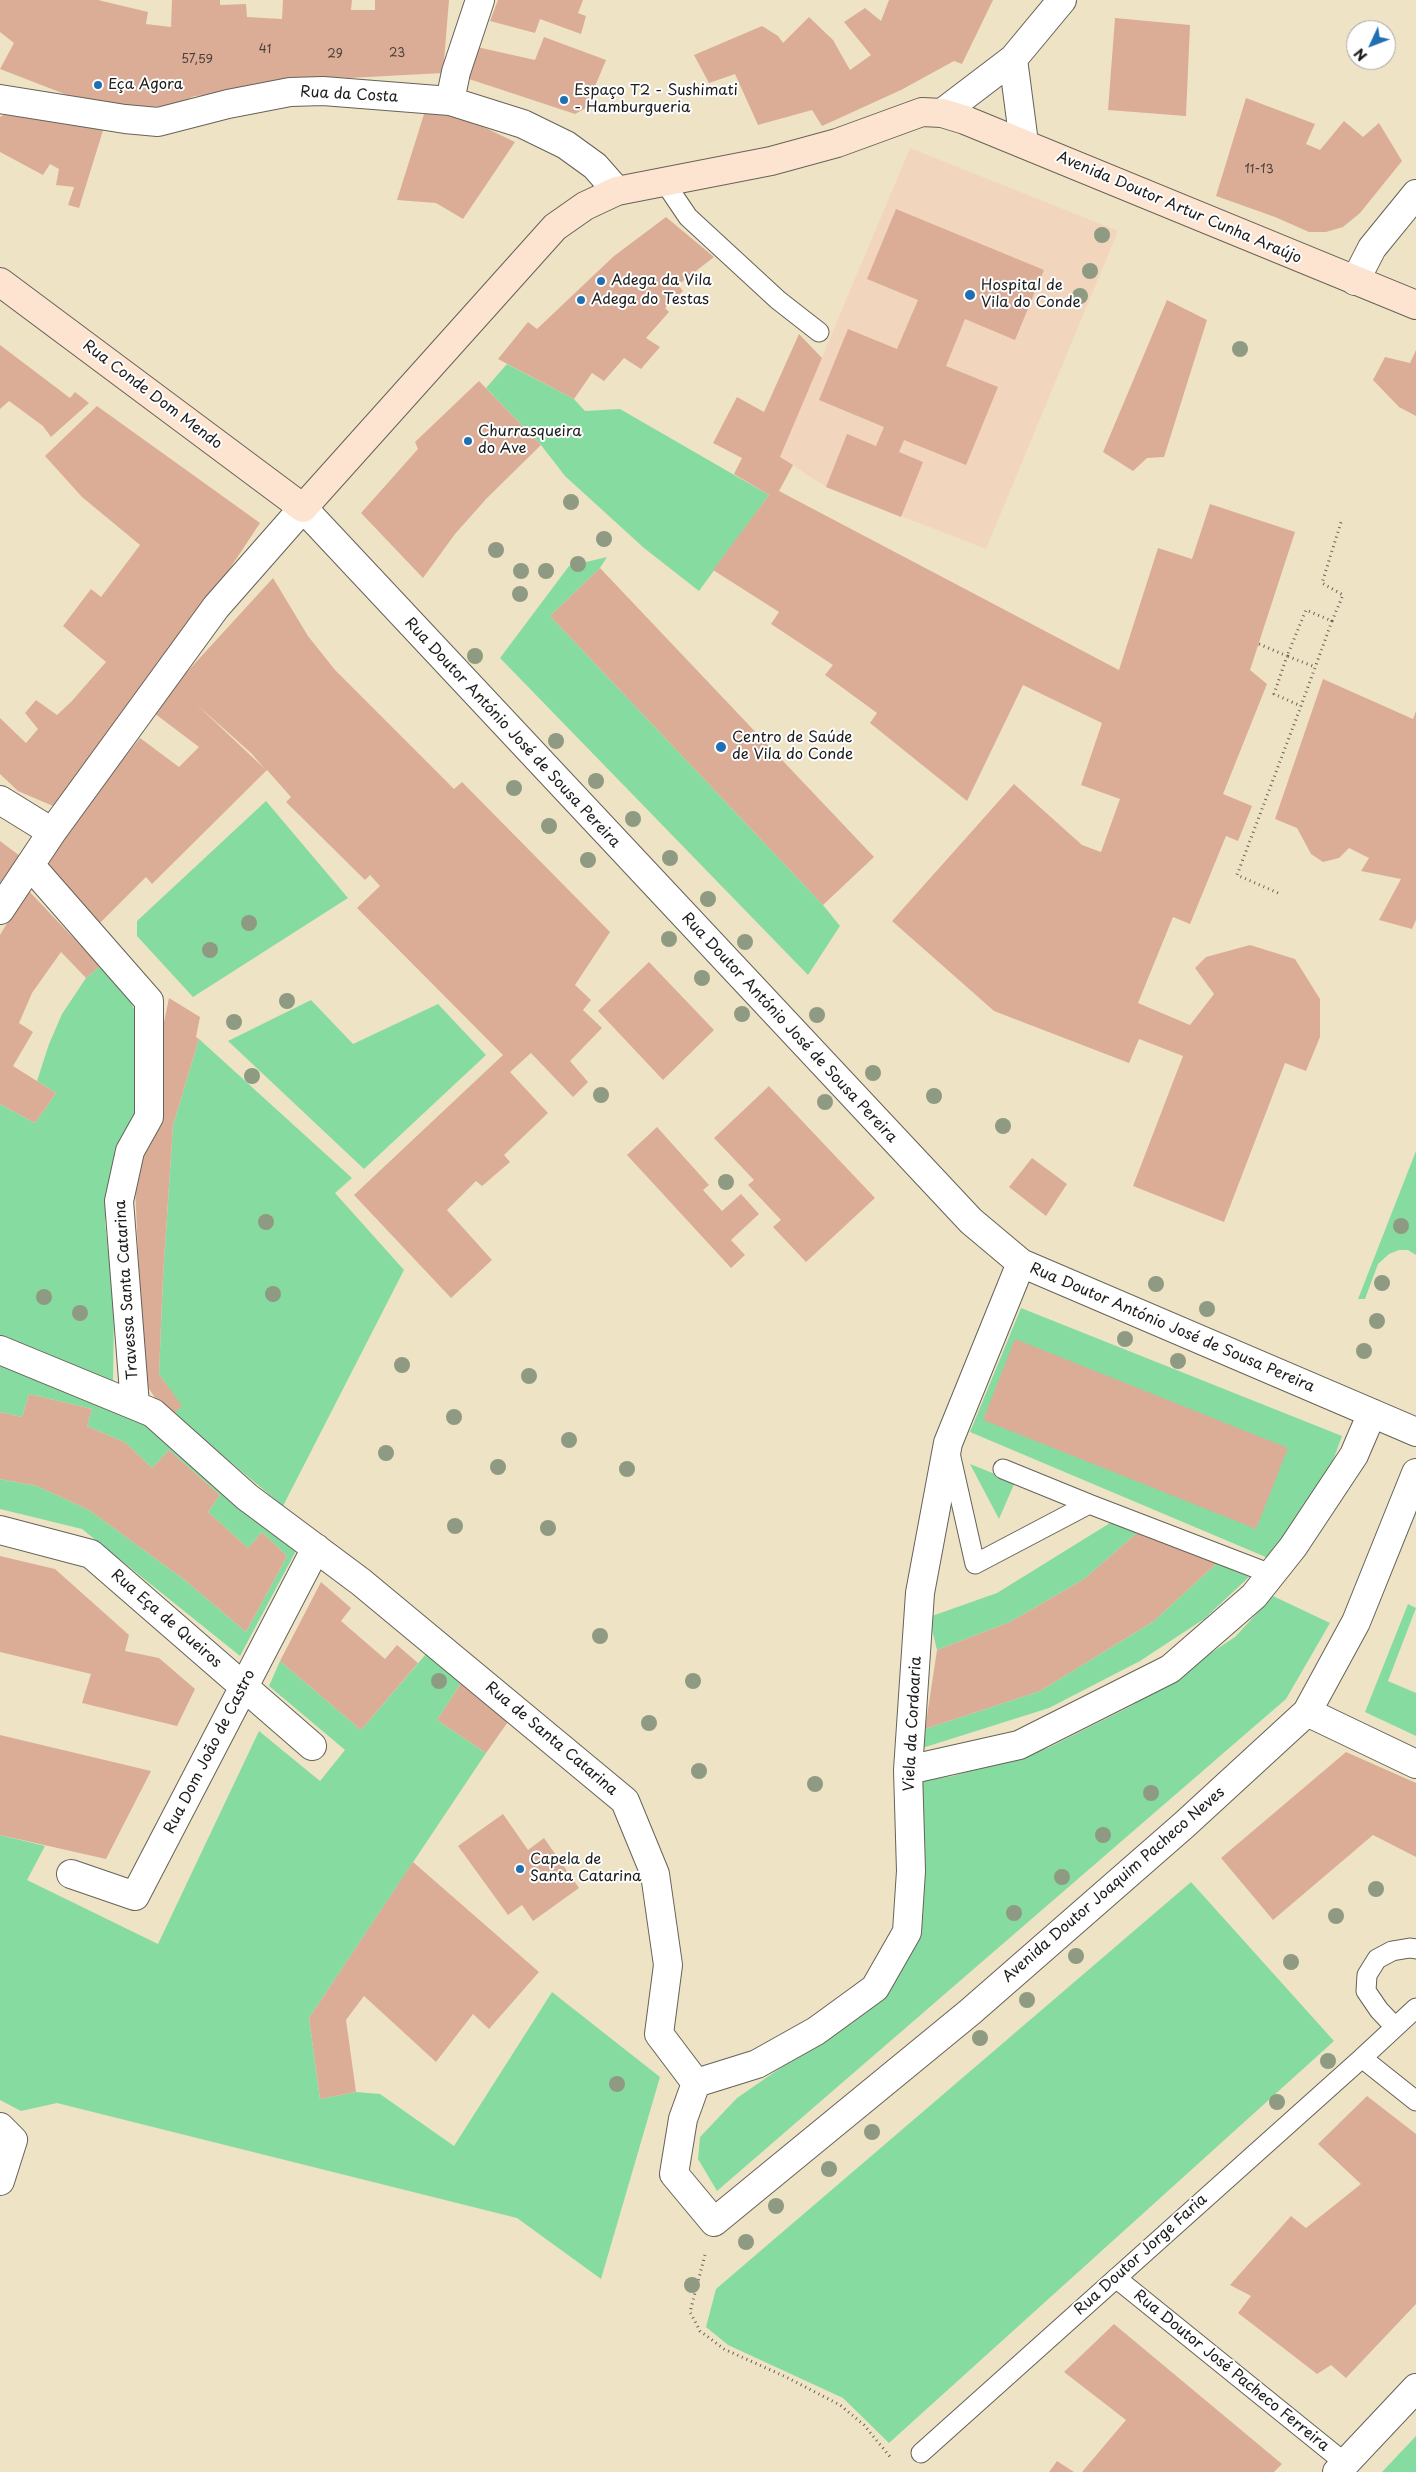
<!DOCTYPE html>
<meta charset="utf-8">
<style>
body{margin:0}
#map{position:relative;width:1416px;height:2472px;overflow:hidden;background:#efe3c6;font-family:"Playpen Sans",sans-serif}
canvas{display:block}
.north{position:absolute;left:1346px;top:20px;width:50px;height:50px;box-sizing:border-box;background:#fff;border:1px solid #a4a4a4;border-radius:50%;rotate:227deg;font-size:14px;font-weight:700;line-height:20px;text-align:center;color:#1c1c1c}
.north::after{content:'';display:block;margin:auto;width:18px;height:22px;background:#1f6fb2;clip-path:polygon(50% 0,100% 100%,50% 72%,0 100%)}
</style>
<div id="map">
<canvas width="1416" height="2472"></canvas>
<div class="north">N</div>
</div>
<script>
const ctx = document.querySelector('canvas').getContext('2d');
ctx.lineJoin = 'round';
function fill(path, color) { ctx.fillStyle = color; ctx.fill(path, 'evenodd'); }
const poly = rows => new Path2D(rows.map(r => 'M' + r).join(''));
function trace(path, color, width, dash) { ctx.strokeStyle = color; ctx.lineWidth = width; ctx.lineCap = dash ? 'butt' : 'round'; ctx.setLineDash(dash || []); ctx.stroke(path); }
function label(font, color, halo, rows, align = 'center') {
  ctx.font = font + ' "Playpen Sans",sans-serif'; ctx.lineWidth = 4; ctx.setLineDash([]); ctx.textBaseline = 'middle'; ctx.strokeStyle = halo; ctx.fillStyle = color; for (const [text, x, y, turn = 0] of rows) {
    ctx.save(); ctx.translate(x, y); ctx.rotate((+turn || 0) * Math.PI / 180); ctx.textAlign = isNaN(turn) ? turn : align; if (halo) ctx.strokeText(text, 0, 0); ctx.fillText(text, 0, 0); ctx.restore();
  }
}
const built = poly([
 [910,148,1118,231,986,549,826,487,780,457]
]);
const green = poly([
 [507,364,574,399,585,411,620,409,769,495,699,591,644,548,565,476,541,445,486,388],
 [607,557,600,568,550,616,823,905,840,926,808,975,500,658,569,566],
 [266,801,348,898,193,997,137,936,137,921],
 [100,966,128,996,138,1018,137,1111,112,1165,105,1222,114,1305,113,1386,0,1344,0,1104,35,1123,56,1093,37,1081,49,1044,62,1014,86,978],
 [311,1000,353,1044,438,1004,486,1055,364,1169,228,1041],
 [199,1039,352,1178,335,1193,404,1270,283,1506,173,1414,181,1406,159,1374,163,1277,173,1125],
 [1416,1151,1416,1255,1408,1250,1399,1250,1389,1254,1378,1264,1365,1299,1358,1299],
 [1021,1308,1342,1436,1328,1474,1268,1558,970,1432],
 [0,1366,138,1419,297,1549,240,1656,82,1529,0,1509,0,1479,37,1486,89,1510,186,1581,246,1632,287,1556,262,1532,248,1548,208,1512,220,1495,169,1450,152,1468,126,1443,87,1426,92,1409,29,1394,22,1417,0,1412],
 [970,1464,1015,1482,999,1519],
 [1110,1523,1138,1532,1084,1579,1010,1622,937,1650,929,1617,997,1593],
 [1217,1563,1249,1577,1204,1619,1140,1661,1049,1708,919,1749,925,1729,1040,1691,1154,1621],
 [1273,1596,1330,1623,1286,1699,717,2191,698,2159,700,2137,737,2098,886,1995,921,1781,953,1776,1048,1748,1131,1706,1235,1637],
 [1408,1604,1416,1608,1388,1681,1416,1693,1416,1736,1365,1712],
 [426,1654,463,1680,437,1720,486,1753,309,2018,320,2099,356,2092,380,2094,454,2146,552,1992,660,2077,601,2279,517,2218,57,2103,21,2111,0,2100,0,1835,45,1846,27,1880,158,1944,259,1731,320,1781,345,1750,269,1686,280,1661,361,1730],
 [1191,1882,1334,2041,889,2443,843,2398,728,2345,706,2327,716,2289],
 [1416,2436,1416,2472,1382,2472]
]);
const building = poly([
 [0,0,98,0,148,12,146,24,171,27,172,0,220,0,220,5,246,4,247,17,282,19,283,0,352,0,351,10,375,10,375,0,449,0,443,73,349,78,320,77,281,81,248,86,226,94,195,96,171,106,140,107,75,98,0,69,14,43,0,32],
 [498,0,583,0,578,13,586,16,581,34,540,19,535,33,490,21],
 [889,0,993,0,962,64,954,61,901,90,822,126,812,110,758,125,735,74,709,83,694,55,762,26,778,36,783,43,809,17,833,40,850,70,871,55,844,22,865,8,881,21],
 [1115,18,1190,25,1186,116,1108,110],
 [544,37,606,60,586,108,575,114,466,78,477,47,535,60],
 [1246,98,1315,124,1306,144,1320,150,1344,121,1363,137,1379,123,1402,161,1360,213,1343,227,1326,232,1309,232,1275,217,1216,196],
 [15,108,105,124,79,208,68,205,74,187,56,185,59,169,50,164,43,175,0,152,0,117],
 [425,111,469,120,515,142,463,219,436,203,397,200],
 [896,209,1044,270,1015,340,965,319,946,366,998,387,966,465,904,440,899,452,923,462,901,517,826,487,847,434,876,446,884,427,819,400,848,329,897,349,918,300,867,279],
 [666,217,714,257,678,285,683,291,665,308,669,312,646,338,660,347,641,369,624,358,604,381,592,373,574,399,498,359,528,322,537,329,614,256],
 [1167,300,1207,320,1164,457,1147,458,1133,471,1103,452],
 [799,334,822,358,780,457,793,465,779,491,1119,670,1158,548,1192,559,1210,504,1295,532,1250,670,1267,684,1223,794,1252,806,1238,841,1226,836,1190,924,1173,917,1138,1003,1190,1025,1214,994,1195,968,1206,957,1250,945,1295,959,1320,999,1320,1037,1306,1071,1285,1063,1224,1222,1133,1186,1183,1056,1139,1039,1129,1063,994,1011,892,921,1014,784,1082,845,1101,852,1120,799,1081,785,1102,723,1023,685,967,801,870,723,877,713,825,675,833,665,771,624,779,612,713,570,769,495,734,474,742,458,713,443,737,397,764,412],
 [0,345,70,398,75,392,89,403,51,437,43,426,9,401,0,409],
 [1416,350,1416,416,1399,407,1373,380,1385,357,1410,363],
 [479,381,541,445,487,498,455,534,423,578,361,513,418,449,415,442],
 [97,406,260,523,209,600,53,806,18,791,0,774,0,718,26,743,38,729,25,713,36,700,57,715,71,702,106,662,63,626,91,589,101,597,140,545,82,497,45,456],
 [600,568,874,857,823,905,550,616],
 [273,578,308,636,335,670,454,789,462,782,610,932,575,985,591,1000,583,1010,602,1028,570,1061,588,1082,573,1097,531,1053,510,1072,548,1113,504,1155,510,1162,482,1186,476,1181,447,1210,492,1260,451,1298,354,1195,503,1055,357,908,380,886,370,875,365,880,286,802,291,797,267,770,152,884,146,877,94,929,42,869,80,812,140,738,179,767,199,747,154,713,175,685],
 [195,703,251,753,265,769],
 [1323,679,1413,719,1416,711,1416,920,1412,929,1379,920,1401,879,1361,871,1369,858,1349,848,1339,858,1323,862,1311,854,1297,828,1275,819],
 [0,841,24,859,0,895],
 [27,889,100,966,86,978,61,952,32,993,19,1023,33,1032,13,1066,56,1093,35,1123,0,1104,0,935],
 [649,962,714,1030,663,1080,598,1011],
 [169,998,200,1017,196,1037,199,1039,173,1125,163,1277,159,1374,182,1406,173,1414,157,1401,144,1381,134,1166],
 [769,1086,875,1198,806,1262,773,1227,781,1220,748,1185,754,1180,714,1138],
 [657,1127,709,1185,703,1190,722,1211,741,1194,759,1214,731,1240,745,1255,731,1268,627,1155],
 [1032,1158,1067,1184,1046,1216,1009,1187],
 [1015,1339,1288,1448,1256,1529,983,1420],
 [29,1394,92,1409,87,1426,126,1443,152,1468,169,1450,220,1495,208,1512,248,1548,262,1532,287,1556,246,1632,186,1581,89,1510,37,1486,0,1479,0,1412,22,1417],
 [1138,1532,1217,1563,1154,1621,1040,1691,925,1729,937,1650,1010,1622,1084,1579],
 [0,1556,55,1569,129,1635,125,1651,159,1658,195,1689,177,1726,82,1703,91,1674,0,1652],
 [321,1582,351,1608,341,1621,385,1659,397,1645,418,1663,361,1730,280,1661],
 [463,1680,510,1719,486,1753,437,1720],
 [0,1735,151,1771,106,1859,0,1835],
 [1346,1752,1416,1783,1416,1857,1373,1835,1273,1920,1221,1858],
 [503,1814,528,1850,544,1838,579,1888,533,1921,522,1905,508,1915,458,1846],
 [413,1862,539,1972,489,2029,473,2014,436,2062,364,1996,346,2020,356,2092,320,2099,309,2018],
 [1367,2096,1416,2134,1416,2304,1346,2378,1331,2365,1317,2374,1238,2313,1251,2296,1230,2285,1291,2216,1306,2228,1361,2184,1318,2144],
 [1114,2324,1282,2464,1274,2472,1082,2472,1126,2420,1064,2372],
 [1057,2461,1074,2472,1049,2472]
]);
const path = poly([
 [1332,621,1343,595,1322,583,1342,519],
 [1259,644,1287,656,1274,694,1301,706],
 [1278,893,1237,875,1301,706,1332,621,1306,610,1287,656,1315,667],
 [705,2255,690,2312,700,2331,724,2349,786,2377,840,2405,864,2425,891,2458]
]);
const lane = poly([
 [665,183,688,217,778,300,819,332],
 [950,1453,975,1564,1089,1504,1271,1574],
 [1003,1469,1089,1504],
 [1416,2008,1362,2058,1416,2101],
 [1395,2027,1379,2010,1366,1991,1367,1975,1377,1959,1392,1951,1410,1948,1416,1949],
 [1116,2278,1345,2463],
 [921,2453,1362,2058]
]);
const street = poly([
 [1013,59,1024,143],
 [0,99,125,119,158,122,228,104,290,92,323,91,450,101,523,124,566,145,595,166,617,191],
 [450,101,456,72,480,0],
 [942,113,1013,59,1062,0],
 [1355,281,1372,248,1416,194],
 [0,800,52,832],
 [30,865,149,1001,149,1117,130,1151,119,1201,135,1405],
 [0,910,52,832,216,607,303,508,971,1221,1021,1263,1416,1432],
 [0,1350,153,1413,247,1497,361,1582,625,1801,655,1874,668,1965,659,2034,696,2083],
 [0,1530,91,1554,312,1746],
 [1307,1712,1416,1764],
 [908,1770,1019,1745,1170,1669,1254,1596,1293,1547,1354,1455,1372,1413],
 [71,1874,135,1896,316,1548],
 [696,2083,683,2119,674,2174,714,2222,970,2012,1184,1825,1307,1712,1356,1622,1416,1473],
 [696,2083,757,2064,816,2031,875,1988,907,1932,911,1871,908,1770,920,1593,948,1443,1021,1263],
 [0,2127,13,2140,0,2181],
 [1337,2472,1416,2388]
]);
const secondary = poly([
 [0,282,303,508,555,227,585,206,617,191,771,161,837,143,922,112,942,113,965,120,1416,305]
]);
const trees = [
 [1102,235],
 [1090,271],
 [1080,296],
 [1240,349],
 [571,502],
 [604,539],
 [496,550],
 [578,564],
 [521,571],
 [546,571],
 [520,594],
 [475,656],
 [556,741],
 [596,781],
 [514,788],
 [633,819],
 [549,826],
 [670,858],
 [588,860],
 [708,899],
 [249,923],
 [669,939],
 [745,942],
 [210,950],
 [702,978],
 [287,1001],
 [742,1014],
 [817,1015],
 [234,1022],
 [873,1073],
 [252,1076],
 [601,1095],
 [934,1096],
 [825,1102],
 [1003,1126],
 [726,1182],
 [266,1222],
 [1401,1226],
 [1382,1283],
 [1156,1284],
 [273,1294],
 [44,1297],
 [1207,1309],
 [80,1313],
 [1377,1321],
 [1125,1339],
 [1364,1351],
 [1178,1361],
 [402,1365],
 [529,1376],
 [454,1417],
 [569,1440],
 [386,1453],
 [498,1467],
 [627,1469],
 [455,1526],
 [548,1528],
 [600,1636],
 [439,1681],
 [693,1681],
 [649,1723],
 [699,1771],
 [815,1784],
 [1151,1793],
 [1103,1835],
 [1062,1877],
 [1376,1889],
 [1014,1913],
 [1336,1916],
 [1076,1956],
 [1291,1962],
 [1027,2000],
 [980,2038],
 [1328,2061],
 [617,2084],
 [1277,2102],
 [872,2132],
 [829,2169],
 [776,2206],
 [746,2242],
 [692,2285]
];
const markers = [
 [98,85,5,"#1f6fb2"],
 [564,100,5,"#1f6fb2"],
 [601,281,5,"#1f6fb2"],
 [970,295,6,"#1f6fb2"],
 [581,300,5,"#1f6fb2"],
 [468,441,5,"#1f6fb2"],
 [721,747,6,"#1f6fb2"],
 [520,1869,5,"#1f6fb2"]
];
const numberNames = [
 ["41",265,50],
 ["23",397,54],
 ["29",335,55],
 ["57,59",197,60],
 ["11-13",1259,170]
];
const poiNames = [
 ["Eça Agora",108,85],
 ["Espaço T2 - Sushimati",574,91],
 ["- Hamburgueria",574,108],
 ["Adega da Vila",611,281],
 ["Hospital de",981,286],
 ["Vila do Conde",981,303],
 ["Adega do Testas",591,300],
 ["Churrasqueira",478,432],
 ["do Ave",478,449],
 ["Centro de Saúde",732,738],
 ["de Vila do Conde",732,755],
 ["Capela de",530,1860],
 ["Santa Catarina",530,1877]
];
const streetNames = [
 ["Rua da Costa",349,95,3],
 ["Avenida Doutor Artur Cunha Araújo",1179,208,23],
 ["Rua Conde Dom Mendo",152,395,37],
 ["Rua Doutor António José de Sousa Pereira",512,733,47],
 ["Rua Doutor António José de Sousa Pereira",789,1028,47],
 ["Travessa Santa Catarina",127,1290,-94],
 ["Rua Doutor António José de Sousa Pereira",1172,1328,23],
 ["Rua Eça de Queiros",166,1619,41],
 ["Viela da Cordoaria",913,1724,-87],
 ["Rua de Santa Catarina",551,1739,40],
 ["Rua Dom João de Castro",210,1752,-63],
 ["Avenida Doutor Joaquim Pacheco Neves",1114,1885,-41],
 ["Rua Doutor Jorge Faria",1141,2255,-42],
 ["Rua Doutor José Pacheco Ferreira",1231,2371,39]
];
fill(built, '#f1d5bd');
fill(green, '#86dca0');
fill(building, '#dbad97');
trace(lane, '#666258', 21);
trace(street, '#666258', 30);
trace(secondary, '#666258', 30);
trace(path, '#666258', 3, [1, 4]);
trace(lane, '#fff', 19);
trace(street, '#fff', 28);
trace(secondary, '#fde4d1', 28);
ctx.fillStyle = '#8f9a82';
for (const [x, y] of trees) { ctx.beginPath(); ctx.arc(x, y, 8, 0, 2 * Math.PI); ctx.fill(); }
for (const [x, y, r, color] of markers) { const dot = new Path2D(); dot.arc(x, y, r, 0, 2 * Math.PI); ctx.fillStyle = color; ctx.fill(dot); trace(dot, '#fff', 2); }
label('12px', '#4c403b', null, numberNames);
label('15px', '#1c1c1c', '#fff', poiNames, 'left');
label('15px', '#1c1c1c', '#fff', streetNames);
</script>
